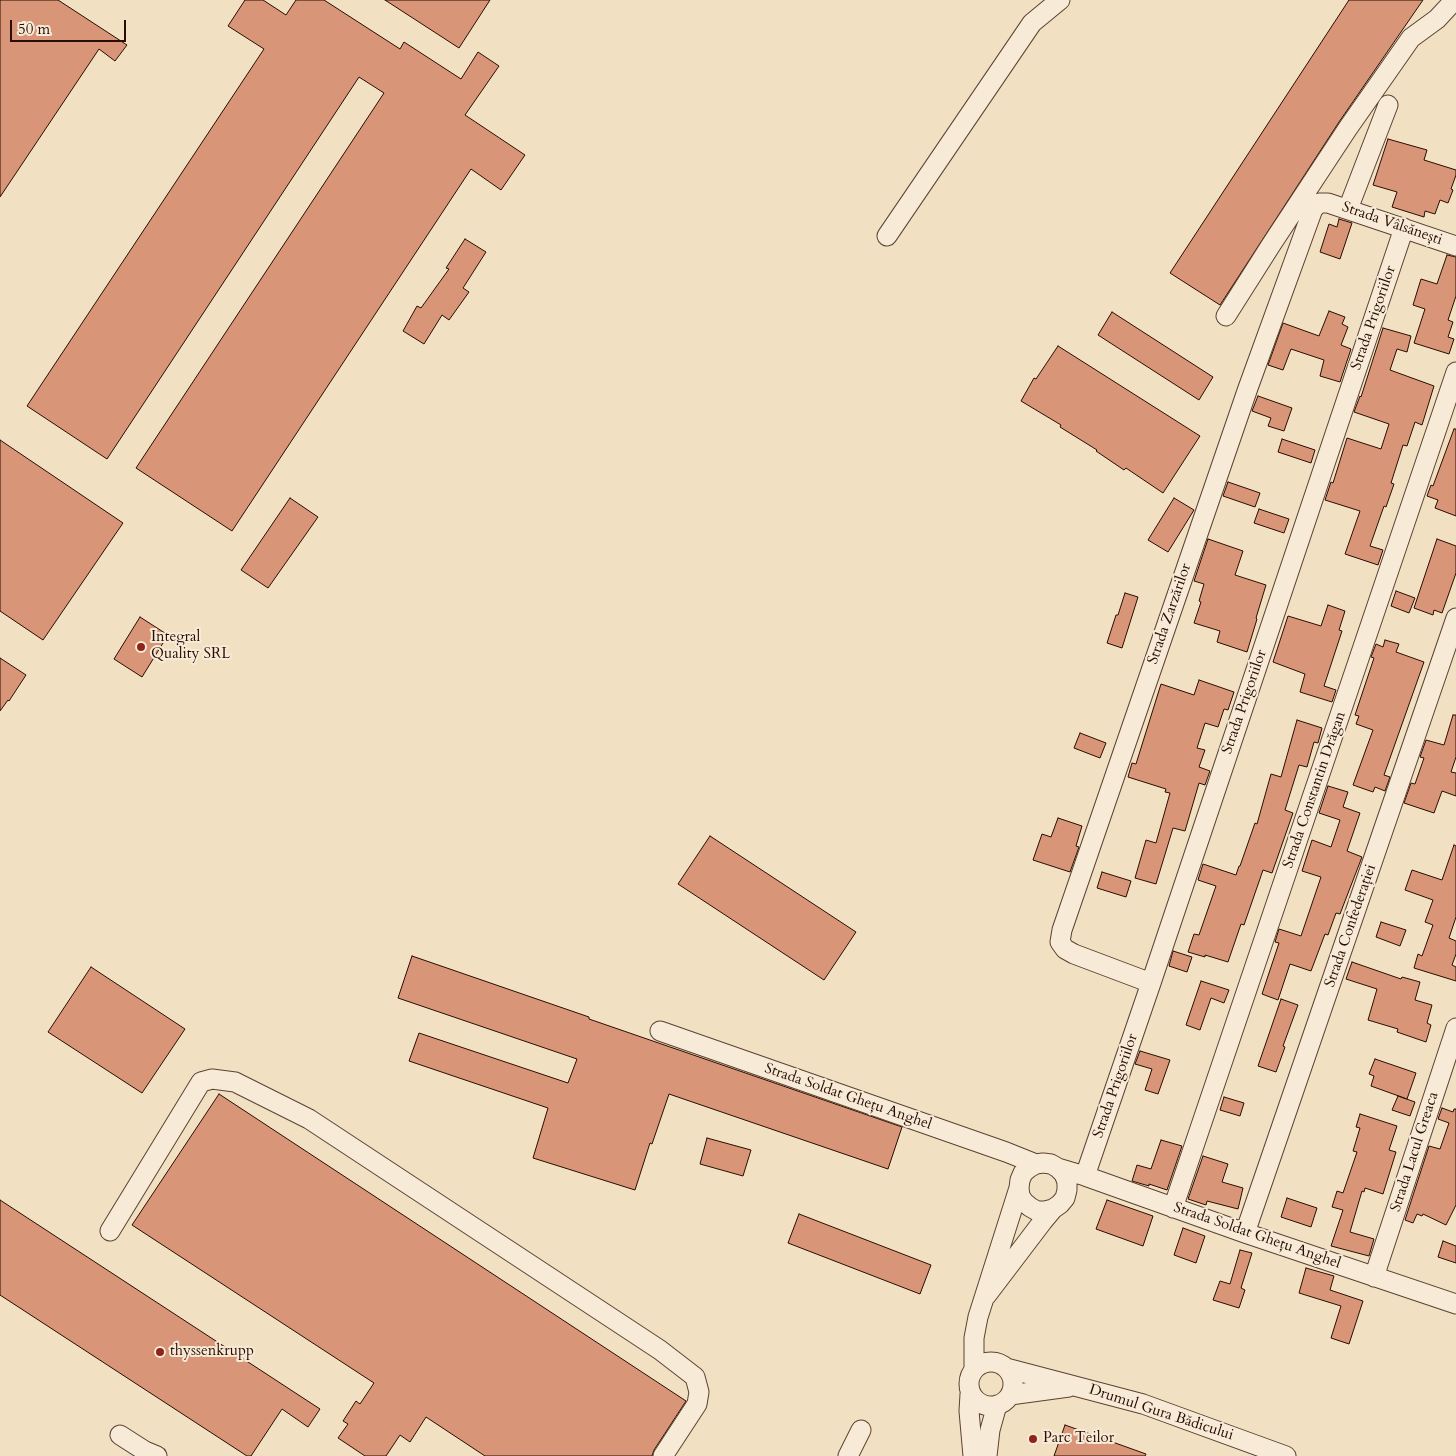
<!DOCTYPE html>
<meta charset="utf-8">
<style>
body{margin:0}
#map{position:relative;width:1456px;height:1456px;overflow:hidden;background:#f2e0c3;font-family:Cardo,serif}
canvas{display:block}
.scale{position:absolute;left:10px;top:20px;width:116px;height:22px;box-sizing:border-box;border:2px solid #290d01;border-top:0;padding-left:6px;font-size:15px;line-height:18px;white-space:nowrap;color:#290d01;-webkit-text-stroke:4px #f7ebd8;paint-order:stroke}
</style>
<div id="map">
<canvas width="1456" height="1456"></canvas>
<div class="scale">50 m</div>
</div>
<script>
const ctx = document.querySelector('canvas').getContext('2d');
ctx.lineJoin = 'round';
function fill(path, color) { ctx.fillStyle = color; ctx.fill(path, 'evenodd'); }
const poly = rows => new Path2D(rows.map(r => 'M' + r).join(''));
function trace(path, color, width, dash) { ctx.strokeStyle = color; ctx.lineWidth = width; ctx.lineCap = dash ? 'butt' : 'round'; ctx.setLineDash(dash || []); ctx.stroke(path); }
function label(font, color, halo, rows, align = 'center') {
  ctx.font = font + ' Cardo,serif'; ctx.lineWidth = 4; ctx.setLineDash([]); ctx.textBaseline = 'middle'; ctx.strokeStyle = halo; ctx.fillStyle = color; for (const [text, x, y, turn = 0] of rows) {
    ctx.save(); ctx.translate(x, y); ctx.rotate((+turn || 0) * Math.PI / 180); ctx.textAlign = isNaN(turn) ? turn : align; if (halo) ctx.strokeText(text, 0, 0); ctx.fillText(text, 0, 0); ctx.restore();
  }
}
const building = poly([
 [0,0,58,0,127,45,115,61,99,49,0,197,0,0],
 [245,0,263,0,286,15,296,0,324,0,400,49,404,42,461,79,478,52,499,66,465,115,525,155,501,190,471,169,232,531,136,468,384,93,359,77,107,459,27,406,264,49,228,26,245,0],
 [385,0,490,0,459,48,385,0],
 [1349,0,1423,0,1339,122,1220,305,1170,273,1349,0],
 [1388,139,1427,150,1424,160,1456,170,1456,175,1451,189,1453,190,1448,203,1440,200,1435,214,1425,211,1424,217,1392,207,1397,192,1373,185,1388,139],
 [1339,219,1352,223,1340,259,1320,252,1329,224,1337,227,1339,219],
 [465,239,486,252,463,288,469,292,449,320,442,315,424,344,403,331,417,306,421,308,449,269,446,268,465,239],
 [1447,255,1456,257,1456,296,1448,320,1453,322,1448,337,1454,339,1449,354,1414,343,1425,309,1413,305,1421,279,1437,284,1447,255],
 [1329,311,1345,317,1342,324,1348,327,1341,345,1351,349,1340,382,1320,376,1324,360,1291,349,1283,370,1268,365,1283,323,1319,336,1329,311],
 [1112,312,1213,377,1199,400,1098,335,1112,312],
 [1383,328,1411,336,1407,352,1397,349,1390,370,1434,386,1422,425,1415,422,1407,446,1403,445,1391,483,1394,484,1386,507,1384,506,1370,546,1383,550,1378,565,1345,554,1360,511,1325,500,1331,482,1333,483,1347,438,1381,449,1389,424,1354,412,1360,396,1361,397,1383,328],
 [1058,346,1200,436,1163,493,1126,468,1124,470,1096,451,1097,450,1060,427,1061,425,1021,401,1034,378,1036,379,1058,346],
 [1258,396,1292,408,1284,431,1268,426,1271,418,1252,411,1258,396],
 [1454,429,1456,429,1456,516,1435,508,1438,500,1427,496,1431,485,1433,486,1454,429],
 [1282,439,1315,450,1311,463,1278,452,1282,439],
 [0,440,123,523,43,640,0,611,0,440],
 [1228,482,1260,493,1255,507,1223,496,1228,482],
 [290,498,318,517,268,588,241,570,290,498],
 [1174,498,1194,510,1168,552,1148,540,1174,498],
 [1259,509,1289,519,1284,533,1254,523,1259,509],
 [1208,539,1243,551,1235,575,1266,585,1256,618,1257,619,1247,652,1217,642,1220,631,1194,623,1201,602,1199,601,1204,584,1194,581,1208,539],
 [1437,539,1456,546,1456,573,1442,613,1434,610,1433,615,1414,608,1437,539],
 [1396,591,1415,598,1409,613,1391,606,1396,591],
 [1125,593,1138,597,1122,648,1107,643,1116,615,1118,615,1125,593],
 [1328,605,1345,611,1339,630,1342,631,1324,686,1336,690,1332,702,1300,692,1305,674,1273,662,1288,616,1321,626,1328,605],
 [140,617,168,635,142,677,114,659,140,617],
 [1385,640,1399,644,1396,652,1424,662,1384,775,1390,777,1385,791,1375,787,1373,792,1353,785,1373,730,1356,724,1359,716,1355,715,1374,658,1371,657,1376,644,1383,647,1385,640],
 [0,658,26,675,9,701,8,700,0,711,0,658],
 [1199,680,1234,692,1228,710,1224,709,1218,727,1205,723,1197,748,1205,750,1199,767,1210,771,1205,785,1199,783,1185,831,1173,828,1156,884,1135,878,1146,840,1156,843,1170,793,1165,792,1166,789,1128,777,1132,763,1136,764,1161,684,1194,695,1199,680],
 [1453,715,1456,715,1456,757,1451,772,1456,773,1456,796,1442,791,1434,813,1404,803,1411,783,1415,784,1424,758,1420,757,1426,740,1444,745,1453,715],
 [1297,720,1322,728,1318,743,1314,742,1307,767,1299,765,1285,810,1293,813,1272,873,1263,870,1244,925,1241,924,1228,962,1205,955,1205,957,1188,952,1194,934,1199,935,1216,886,1198,880,1203,864,1236,875,1239,866,1240,866,1255,823,1257,824,1271,774,1281,777,1297,720],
 [1080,733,1106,743,1100,758,1074,748,1080,733],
 [1328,786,1348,792,1343,807,1360,813,1347,851,1362,857,1340,914,1336,913,1328,935,1325,934,1311,971,1290,964,1278,1000,1262,994,1279,943,1275,942,1279,929,1301,936,1321,877,1302,871,1312,840,1331,847,1340,820,1319,813,1328,786],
 [1058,818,1082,826,1076,846,1079,847,1070,872,1033,860,1042,834,1051,837,1058,818],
 [710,836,856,932,824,980,678,884,710,836],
 [1454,845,1456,846,1456,917,1449,938,1456,941,1456,954,1452,965,1456,967,1456,981,1414,968,1418,954,1422,956,1433,925,1425,922,1433,900,1405,890,1412,870,1442,880,1454,845],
 [1102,872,1131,881,1126,897,1097,888,1102,872],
 [1381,922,1406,930,1400,946,1376,937,1381,922],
 [1173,951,1192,957,1187,972,1169,966,1173,951],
 [412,956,589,1017,589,1019,902,1127,888,1169,669,1094,652,1144,650,1143,635,1190,533,1158,548,1108,409,1061,419,1033,568,1083,577,1059,398,998,412,956],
 [1352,962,1401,979,1402,977,1420,982,1415,1000,1432,1005,1427,1023,1431,1025,1426,1042,1397,1032,1398,1029,1368,1020,1377,989,1346,979,1352,962],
 [91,967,185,1029,142,1093,48,1032,91,967],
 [1201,981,1229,990,1224,1003,1211,998,1200,1030,1186,1025,1201,981],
 [1281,999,1298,1005,1283,1046,1285,1047,1276,1072,1258,1066,1281,999],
 [1140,1051,1170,1060,1158,1094,1145,1090,1152,1069,1135,1064,1140,1051],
 [1375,1059,1416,1073,1407,1099,1371,1086,1374,1076,1369,1074,1375,1059],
 [219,1094,686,1401,654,1450,652,1456,485,1456,426,1417,410,1442,400,1435,386,1456,365,1456,338,1438,348,1424,343,1421,356,1401,360,1404,374,1383,132,1225,219,1094],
 [1398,1096,1415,1102,1410,1116,1392,1110,1398,1096],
 [1224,1097,1244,1103,1240,1116,1220,1110,1224,1097],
 [1442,1108,1453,1112,1454,1109,1456,1109,1456,1205,1446,1225,1423,1214,1422,1216,1417,1214,1413,1223,1405,1220,1429,1146,1440,1149,1449,1123,1438,1119,1442,1108],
 [1360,1114,1397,1126,1389,1150,1396,1152,1383,1194,1365,1188,1364,1192,1362,1191,1350,1232,1374,1239,1369,1256,1331,1246,1343,1210,1332,1207,1337,1191,1343,1193,1357,1152,1353,1151,1360,1128,1356,1127,1360,1114],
 [707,1138,751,1150,743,1176,700,1164,707,1138],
 [1161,1140,1182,1146,1167,1190,1149,1184,1149,1186,1132,1181,1137,1165,1151,1169,1161,1140],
 [1203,1156,1228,1164,1222,1182,1243,1188,1238,1209,1207,1201,1206,1205,1188,1199,1203,1156],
 [1287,1198,1317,1208,1311,1227,1281,1217,1287,1198],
 [0,1200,320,1409,308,1427,282,1409,251,1456,247,1456,0,1295,0,1200],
 [1107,1200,1153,1216,1143,1246,1096,1229,1107,1200],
 [799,1214,931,1265,920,1294,788,1243,799,1214],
 [1183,1228,1205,1236,1196,1263,1174,1255,1183,1228],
 [1443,1241,1456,1246,1456,1263,1438,1257,1443,1241],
 [1240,1250,1252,1253,1241,1288,1245,1290,1239,1308,1213,1300,1220,1281,1230,1284,1240,1250],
 [1306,1268,1334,1276,1330,1290,1363,1301,1349,1344,1331,1338,1341,1306,1299,1293,1306,1268],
 [1065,1425,1146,1454,1145,1456,1054,1456,1065,1425]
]);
const minor = poly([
 [1348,209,1388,105],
 [887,236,1032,23,1060,0],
 [1226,316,1271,245,1348,128,1411,38,1437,19,1450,5,1453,0],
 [1151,983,1074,954,1065,949,1060,942,1062,930,1248,388,1313,209,1319,203,1328,203,1456,246],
 [660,1031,1006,1152,1036,1164],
 [1058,1168,1085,1176,1245,1233,1456,1304],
 [1085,1176,1151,983,1404,228],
 [1019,1188,1020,1196,1024,1202,1030,1207,1037,1211,1045,1211,1053,1209],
 [1173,1208,1456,372],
 [110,1231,201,1082,212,1079,235,1082,309,1119,660,1350,695,1377,699,1392,697,1404,663,1456],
 [1245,1233,1456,618],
 [1374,1277,1456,1028],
 '969 1384a22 22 0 1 1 44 0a22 22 0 1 1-44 0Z',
 [974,1368,974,1338,978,1317,1019,1188,1020,1180,1023,1173,1029,1168,1036,1164,1043,1163,1051,1164,1058,1168,1064,1174,1067,1182,1067,1190,1065,1198,1060,1204,1053,1209,1043,1221,986,1296],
 [1006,1368,1143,1404,1286,1456],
 [970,1394,969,1411,973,1456],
 [1010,1395,1069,1387],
 [120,1435,145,1451,157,1456],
 [848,1456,861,1430],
 [987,1456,990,1430,997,1405]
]);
const markers = [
 [141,647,5,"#8f2418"],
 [160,1352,5,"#8f2418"],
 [1033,1439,5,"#8f2418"]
];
const streetNames = [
 ["Strada Vâlsănești",1392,224,19],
 ["Strada Prigoriilor",1374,318,-71],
 ["Strada Zarzărilor",1170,614,-71],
 ["Strada Prigoriilor",1245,702,-71],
 ["Strada Constantin Drăgan",1315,790,-71],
 ["Strada Confederației",1351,926,-71],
 ["Strada Prigoriilor",1116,1086,-71],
 ["Strada Soldat Ghețu Anghel",848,1097,19],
 ["Strada Lacul Greaca",1415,1152,-72],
 ["Strada Soldat Ghețu Anghel",1257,1236,19],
 ["Drumul Gura Bădicului",1161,1413,18]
];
const poiNames = [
 ["Integral",151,638],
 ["Quality SRL",151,655],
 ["thyssenkrupp",170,1352],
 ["Parc Teilor",1043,1439]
];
fill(building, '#d89577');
trace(building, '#290d01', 1);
trace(minor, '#5b4232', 21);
trace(minor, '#f7ebd8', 19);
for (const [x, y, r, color] of markers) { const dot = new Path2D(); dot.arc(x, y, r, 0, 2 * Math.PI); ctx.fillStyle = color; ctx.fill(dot); trace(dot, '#f7ebd8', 2); }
label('15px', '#290d01', '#f7ebd8', streetNames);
label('15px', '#290d01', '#f7ebd8', poiNames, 'left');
</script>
